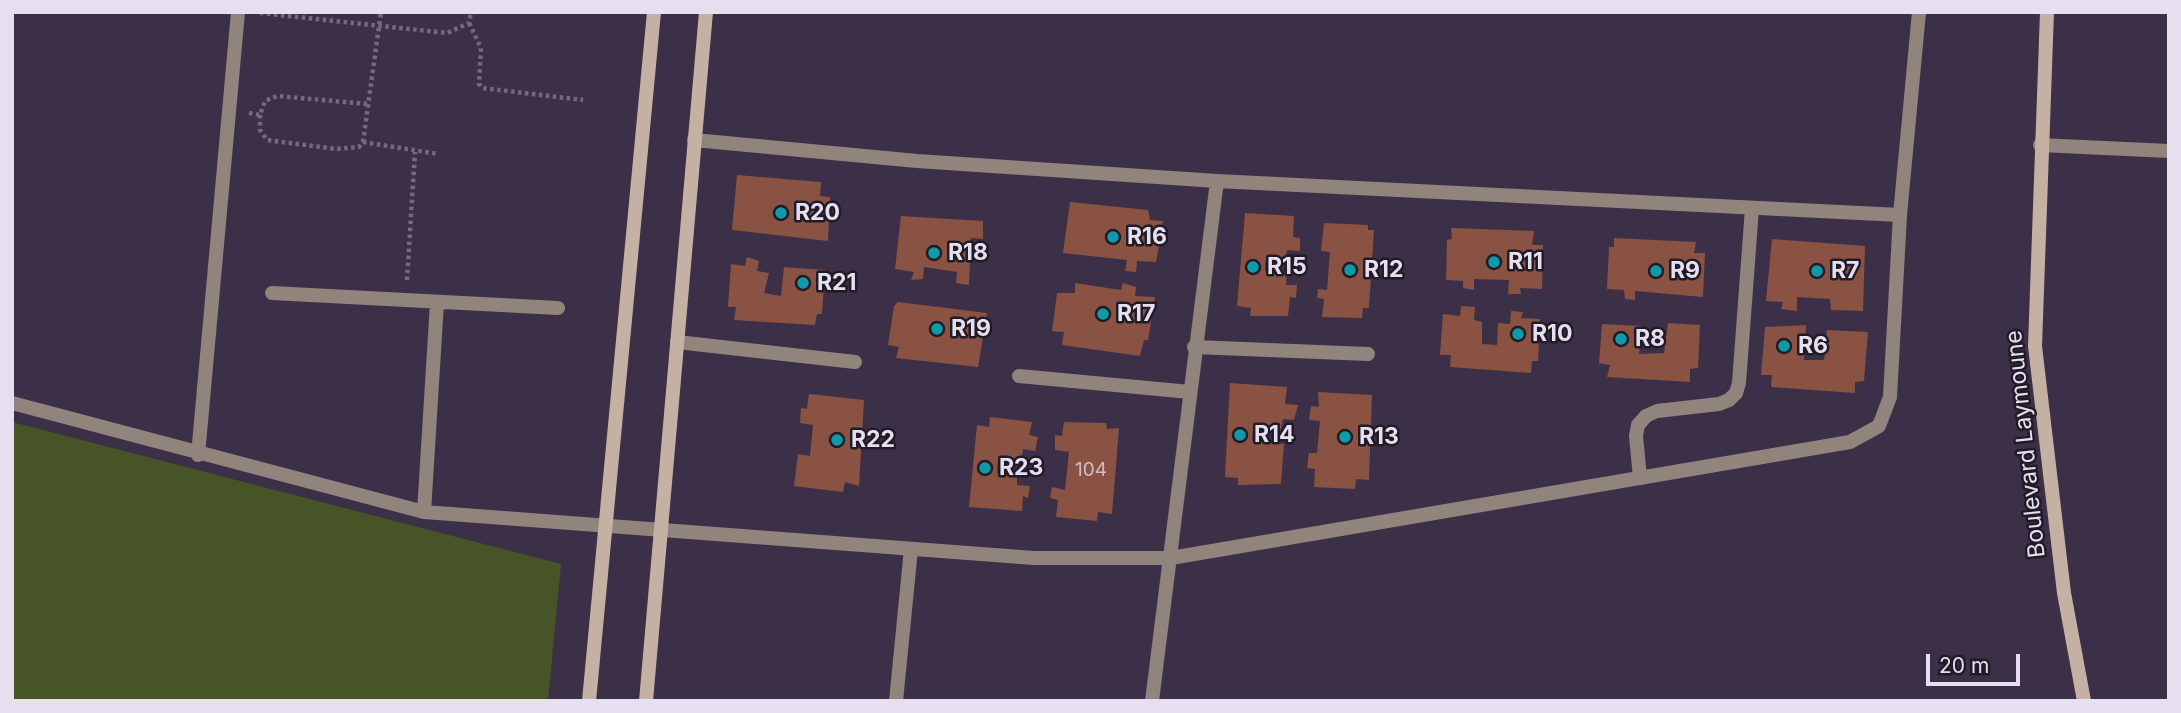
<!DOCTYPE html>
<style>
body{margin:0}
#map{position:relative;width:2181px;height:713px;overflow:hidden;background:#3c3048;font-family:Inter,sans-serif}
canvas{display:block}
.frame{position:absolute;inset:0;border:14px solid #e6dfef;pointer-events:none}
.scale{position:absolute;left:1926px;top:654px;width:94px;height:32px;box-sizing:border-box;border:4px solid #e6dfef;border-top:0;padding-left:9px;font-size:21px;line-height:24px;white-space:nowrap;color:#e6dfef;-webkit-text-stroke:5px #201b26;paint-order:stroke}
</style>
<div id="map">
<canvas width="2181" height="713"></canvas>
<div class="frame"></div>
<div class="scale">20 m</div>
</div>
<script>
const ctx = document.querySelector('canvas').getContext('2d');
ctx.lineJoin = 'round';
function fill(path, color) { ctx.fillStyle = color; ctx.fill(path, 'evenodd'); }
const poly = rows => new Path2D(rows.map(r => 'M' + r).join(''));
function trace(path, color, width, dash) { ctx.strokeStyle = color; ctx.lineWidth = width; ctx.lineCap = dash ? 'butt' : 'round'; ctx.setLineDash(dash || []); ctx.stroke(path); }
function label(font, color, halo, rows, align = 'center') {
  ctx.font = font + ' Inter,sans-serif'; ctx.lineWidth = 5; ctx.setLineDash([]); ctx.textBaseline = 'middle'; ctx.strokeStyle = halo; ctx.fillStyle = color; for (const [text, x, y, turn = 0] of rows) {
    ctx.save(); ctx.translate(x, y); ctx.rotate((+turn || 0) * Math.PI / 180); ctx.textAlign = isNaN(turn) ? turn : align; if (halo) ctx.strokeText(text, 0, 0); ctx.fillText(text, 0, 0); ctx.restore();
  }
}
const green = poly([
 [12,422,561,564,548,701,12,701]
]);
const building = poly([
 [737,175,821,182,820,196,830,197,828,241,732,230],
 [1070,202,1148,210,1150,220,1163,221,1156,262,1137,261,1136,272,1125,271,1127,260,1063,253],
 [1245,213,1294,216,1293,237,1300,238,1300,251,1287,250,1285,263,1265,262,1265,271,1287,273,1286,285,1297,285,1296,298,1290,297,1288,316,1250,316,1251,308,1237,306],
 [901,216,983,221,983,239,971,238,969,285,956,283,957,272,924,267,923,279,911,280,914,272,895,269],
 [1324,223,1368,225,1368,230,1374,230,1369,308,1363,308,1362,318,1322,317,1324,299,1317,298,1318,289,1327,290,1330,252,1321,251],
 [1451,228,1534,231,1532,245,1543,245,1542,289,1520,288,1521,294,1508,294,1509,280,1474,279,1474,290,1463,288,1463,281,1446,280,1447,240,1452,239],
 [1614,238,1696,242,1694,253,1705,253,1703,297,1635,291,1635,300,1625,299,1624,290,1607,289,1609,247,1614,247],
 [1772,239,1865,246,1863,311,1831,310,1830,299,1797,297,1797,311,1781,309,1783,302,1766,301],
 [747,257,759,261,757,271,769,273,764,293,781,296,784,267,825,270,822,314,817,314,815,325,734,320,736,307,728,307,731,264,745,266],
 [1075,283,1121,290,1123,283,1136,287,1135,296,1155,297,1148,340,1144,340,1140,356,1062,345,1064,332,1052,331,1057,293,1075,293],
 [898,302,987,313,978,367,896,358,899,347,888,345,894,306],
 [1461,306,1475,307,1474,320,1482,322,1482,344,1497,345,1498,323,1510,324,1511,311,1523,312,1521,318,1540,319,1538,361,1532,361,1531,373,1450,367,1451,355,1440,355,1443,314,1460,316],
 [1668,323,1700,325,1698,368,1690,369,1690,382,1607,377,1610,365,1599,363,1602,324,1642,326,1639,354,1664,353],
 [1806,325,1804,360,1824,360,1827,330,1868,332,1864,381,1855,382,1855,393,1771,387,1772,375,1761,375,1765,327],
 [1230,383,1287,387,1285,404,1298,405,1294,420,1283,419,1281,429,1253,427,1252,441,1284,444,1281,484,1238,485,1238,478,1225,477],
 [1318,392,1372,395,1369,480,1356,479,1355,489,1314,487,1315,469,1307,468,1309,453,1317,453,1320,421,1309,420,1311,406,1319,407],
 [809,394,864,400,859,486,845,482,843,492,794,486,798,454,810,456,813,425,800,423,801,408,807,409],
 [990,417,1032,422,1029,435,1038,437,1035,451,1023,449,1021,462,998,458,997,473,1017,475,1017,485,1030,486,1028,498,1023,496,1022,511,969,507,977,425,989,427],
 [1064,422,1106,423,1107,429,1119,428,1112,514,1098,512,1097,521,1056,517,1058,500,1050,498,1052,487,1065,490,1069,452,1055,450,1055,435,1062,436]
]);
const path = poly([
 [260,13,447,33,469,23,471,12],
 [469,23,481,48,479,84,482,88,583,100],
 [249,113,260,115,265,101,277,96,368,104],
 [260,115,260,130,267,140,336,149,359,147,363,142,381,12],
 [363,142,438,154],
 [407,280,415,152]
]);
const lane = poly([
 [677,342,855,362],
 [1194,347,1368,354],
 [1019,376,1190,392],
 [1640,478,1636,436,1638,425,1646,416,1657,411,1719,404,1729,400,1736,393,1739,383,1752,208]
]);
const street = poly([
 [694,140,917,161,1217,181,1900,215],
 [2040,145,2169,151],
 [272,293,558,308],
 [12,403,424,512,1034,558,1171,558,1850,442,1879,426,1890,397,1900,215,1919,12],
 [198,455,238,12],
 [424,512,437,303],
 [896,701,911,549],
 [1152,701,1217,181]
]);
const secondary = poly([
 [2047,12,2035,346,2064,593,2084,701],
 [589,701,654,12],
 [646,701,706,12]
]);
const markers = [
 [781,213,7,"#0f9aa8"],
 [1113,237,7,"#0f9aa8"],
 [934,253,7,"#0f9aa8"],
 [1494,262,7,"#0f9aa8"],
 [1253,267,7,"#0f9aa8"],
 [1350,270,7,"#0f9aa8"],
 [1656,271,7,"#0f9aa8"],
 [1817,271,7,"#0f9aa8"],
 [803,283,7,"#0f9aa8"],
 [1103,314,7,"#0f9aa8"],
 [937,329,7,"#0f9aa8"],
 [1518,334,7,"#0f9aa8"],
 [1621,339,7,"#0f9aa8"],
 [1784,346,7,"#0f9aa8"],
 [1240,435,7,"#0f9aa8"],
 [1345,437,7,"#0f9aa8"],
 [837,440,7,"#0f9aa8"],
 [985,468,7,"#0f9aa8"]
];
const numberNames = [
 ["104",1091,470]
];
const poiNames = [
 ["R20",795,213],
 ["R16",1127,237],
 ["R18",948,253],
 ["R11",1508,262],
 ["R15",1267,267],
 ["R12",1364,270],
 ["R9",1670,271],
 ["R7",1831,271],
 ["R21",817,283],
 ["R17",1117,314],
 ["R19",951,329],
 ["R10",1532,334],
 ["R8",1635,339],
 ["R6",1798,346],
 ["R14",1254,435],
 ["R13",1359,437],
 ["R22",851,440],
 ["R23",999,468]
];
const streetNames = [
 ["Boulevard Laymoune",2026,444,-96]
];
fill(green, '#465428');
fill(building, '#8a5242');
trace(path, '#746a7f', 4.5, [3.5, 3.5]);
trace(lane, '#91847c', 14);
trace(street, '#91847c', 14);
trace(secondary, '#c5b1a3', 14);
for (const [x, y, r, color] of markers) { const dot = new Path2D(); dot.arc(x, y, r, 0, 2 * Math.PI); ctx.fillStyle = color; ctx.fill(dot); trace(dot, '#201b26', 2.5); }
label('19px', '#cfbcc4', null, numberNames);
label('bold 23px', '#e6dfef', '#201b26', poiNames, 'left');
label('23px', '#e6dfef', '#201b26', streetNames);
</script>
